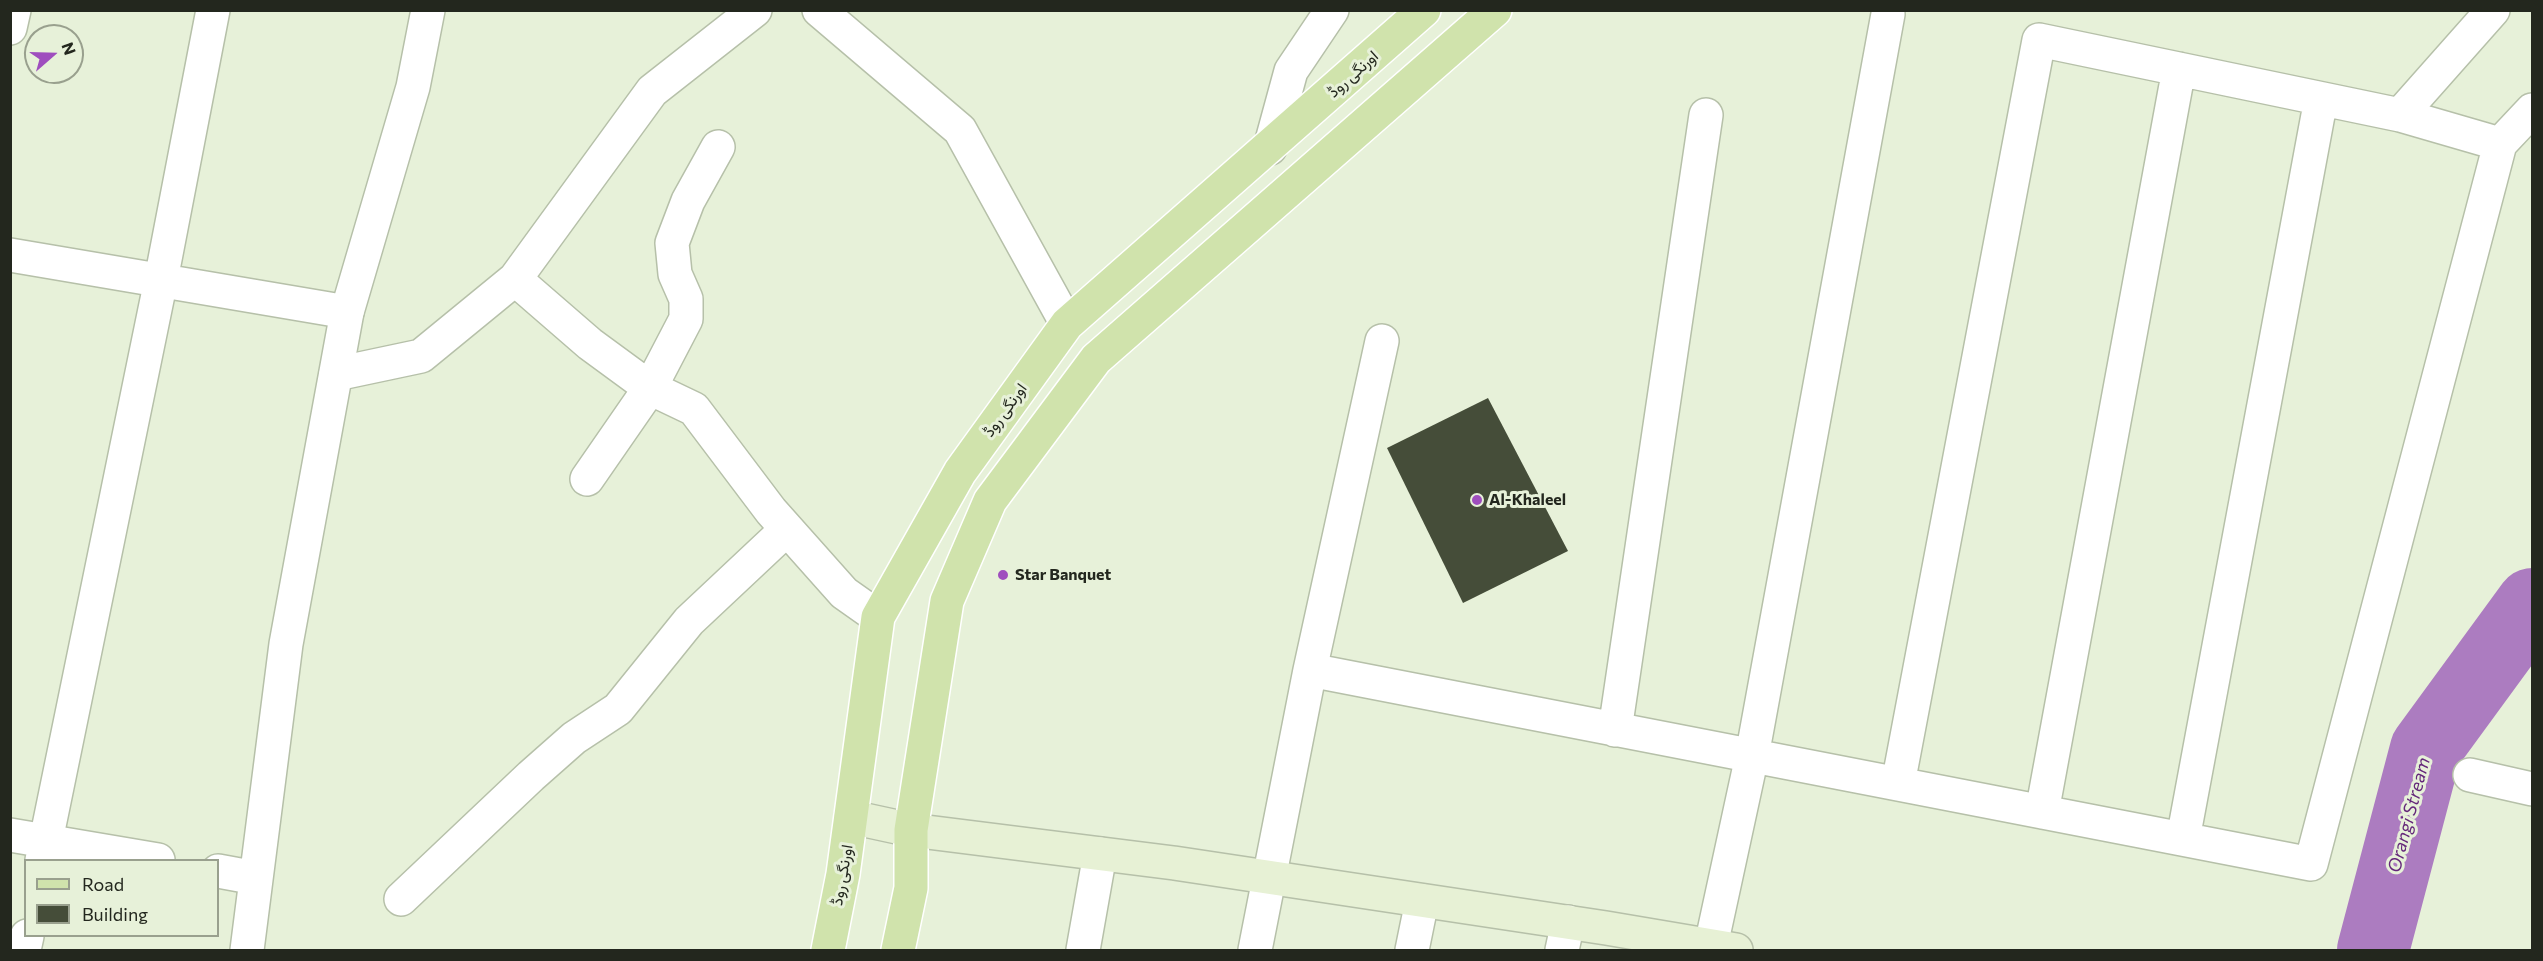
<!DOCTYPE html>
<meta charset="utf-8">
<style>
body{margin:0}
#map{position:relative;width:2543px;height:961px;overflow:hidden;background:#e7f1d9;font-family:Commissioner,sans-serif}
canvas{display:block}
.frame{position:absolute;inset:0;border:12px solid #23271e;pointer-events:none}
.legend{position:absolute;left:24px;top:859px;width:195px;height:78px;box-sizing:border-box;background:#e7f1d9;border:2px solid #99a08e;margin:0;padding:8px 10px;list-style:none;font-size:18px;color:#23271e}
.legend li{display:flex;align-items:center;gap:12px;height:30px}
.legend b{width:30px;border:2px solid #99a08e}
.north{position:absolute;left:24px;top:24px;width:60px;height:60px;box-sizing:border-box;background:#e7f1d9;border:2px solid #99a08e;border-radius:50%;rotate:70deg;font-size:16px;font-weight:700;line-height:24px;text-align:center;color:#23271e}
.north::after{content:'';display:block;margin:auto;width:21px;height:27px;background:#9f4ebe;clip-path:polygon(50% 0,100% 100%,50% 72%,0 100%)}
</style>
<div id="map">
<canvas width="2543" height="961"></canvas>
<div class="frame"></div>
<ul class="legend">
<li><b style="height:8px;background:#d0e3ac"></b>Road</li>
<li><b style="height:16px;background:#454d39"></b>Building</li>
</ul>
<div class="north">N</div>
</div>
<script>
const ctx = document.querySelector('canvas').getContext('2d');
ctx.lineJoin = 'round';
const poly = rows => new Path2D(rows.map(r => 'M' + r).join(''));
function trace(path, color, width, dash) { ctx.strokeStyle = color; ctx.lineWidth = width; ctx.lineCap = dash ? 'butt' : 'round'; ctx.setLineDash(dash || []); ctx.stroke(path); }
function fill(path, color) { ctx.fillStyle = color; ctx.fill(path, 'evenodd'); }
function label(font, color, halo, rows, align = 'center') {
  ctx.font = font + ' Commissioner,Vazirmatn,sans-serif'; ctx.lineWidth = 6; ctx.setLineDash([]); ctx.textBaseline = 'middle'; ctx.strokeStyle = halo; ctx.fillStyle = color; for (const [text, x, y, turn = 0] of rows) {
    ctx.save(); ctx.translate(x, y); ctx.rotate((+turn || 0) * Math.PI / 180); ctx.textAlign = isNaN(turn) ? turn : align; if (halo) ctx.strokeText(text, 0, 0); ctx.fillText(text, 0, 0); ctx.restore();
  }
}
const river = poly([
 [2373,950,2426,749,2532,604]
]);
const building = poly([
 [1488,398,1568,551,1463,603,1387,448]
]);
const minor = poly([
 [819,10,960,130,1067,324],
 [10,28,14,10],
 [2400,115,2493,10],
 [1270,148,1291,71,1332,10],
 [10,255,347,312],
 [515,279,590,344,650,388,694,409,771,511,844,593,878,617],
 [336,374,421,356,515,279,652,91,755,10],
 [587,479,650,388,686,319,686,299,675,274,672,243,688,201,718,147],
 [1310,670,1382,341],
 [1615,730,1706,115],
 [2470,775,2532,789],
 [1898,784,2039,40,2400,115,2500,144],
 [2042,812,2179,69],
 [2183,839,2321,99],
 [42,860,161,280,213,10],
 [401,899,531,776,574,738,618,709,689,621,787,529],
 [24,950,27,936],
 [1083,950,1100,854],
 [1255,950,1310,670,2311,864,2500,144,2532,110],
 [1412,950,1422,901],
 [1562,950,1568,922],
 [1710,950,1752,756,1888,14]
]);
const tertiary = poly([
 [10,835,158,860],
 [218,871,256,878],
 [247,950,286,644,347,312,413,87,428,10]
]);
const secondary = poly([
 [851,817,911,830,1174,863,1606,928,1736,950]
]);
const primary = poly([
 [828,950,843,874,878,617,960,472,1067,324,1424,10],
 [898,950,911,888,911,830,947,601,990,501,1096,359,1495,10]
]);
const markers = [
 [1477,500,6,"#9f4ebe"],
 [1003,575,6,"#9f4ebe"]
];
const streetNames = [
 ["اورنگی روڈ",1353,74,-42],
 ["اورنگی روڈ",1005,410,-54],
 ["اورنگی روڈ",842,875,-80]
];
const poiNames = [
 ["Al-Khaleel",1489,500],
 ["Star Banquet",1015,575]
];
const waterNames = [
 ["Orangi Stream",2409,815,-75]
];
trace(river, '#ac7cc0', 72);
fill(building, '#454d39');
trace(minor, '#b6c0a9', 36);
trace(tertiary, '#b6c0a9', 36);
trace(secondary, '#b6c0a9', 36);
trace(primary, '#fff', 36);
trace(minor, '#fff', 33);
trace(tertiary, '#fff', 33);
trace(secondary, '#e7f1d5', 33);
trace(primary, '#d0e3ac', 33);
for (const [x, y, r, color] of markers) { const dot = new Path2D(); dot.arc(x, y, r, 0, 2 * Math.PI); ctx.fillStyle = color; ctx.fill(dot); trace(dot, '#e7f1d9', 2); }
label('16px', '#23271e', '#e7f1d9', streetNames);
label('bold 16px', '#23271e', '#e7f1d9', poiNames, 'left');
label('italic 18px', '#64277a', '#e7f1d9', waterNames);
</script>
